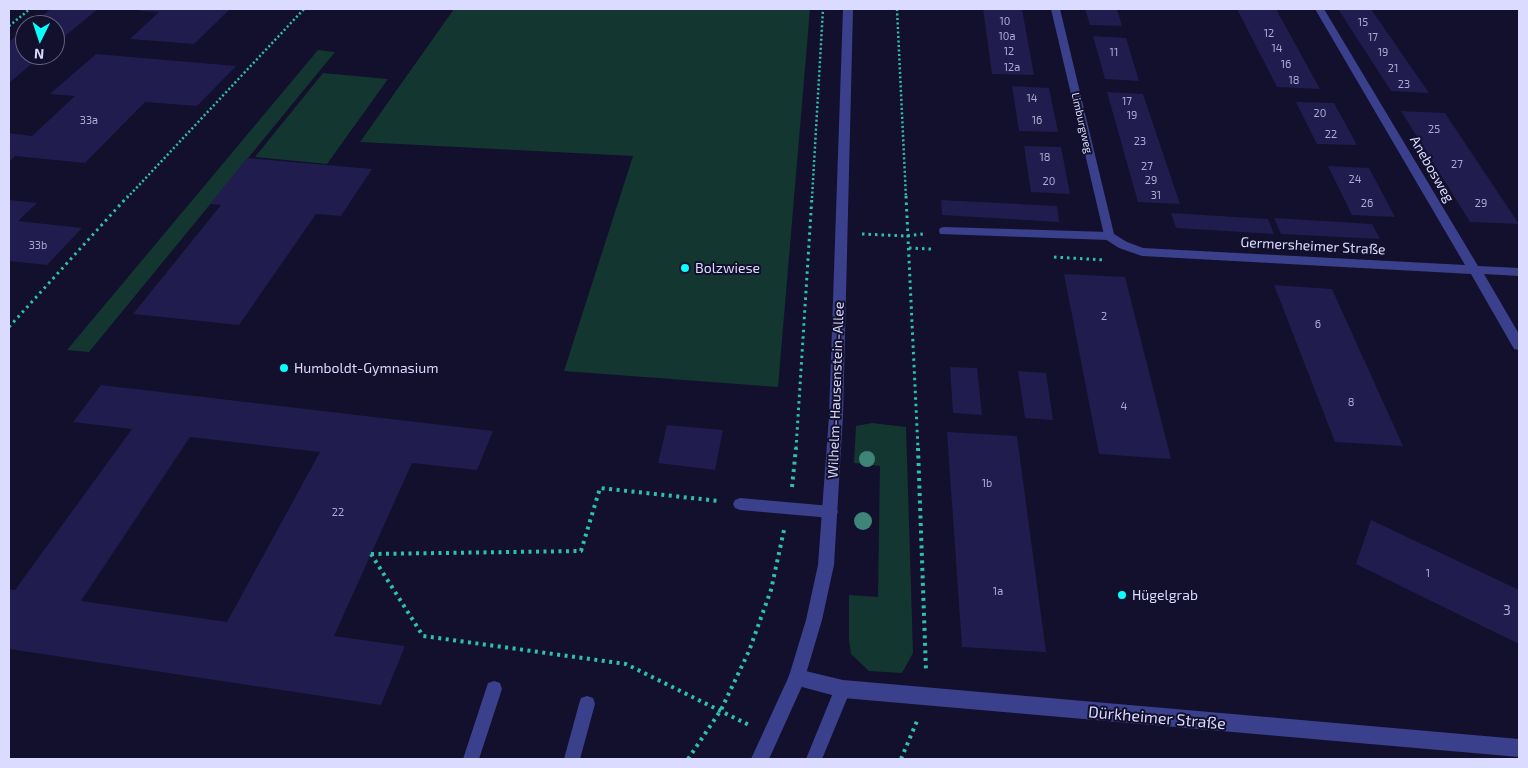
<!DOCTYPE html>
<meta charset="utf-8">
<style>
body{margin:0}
#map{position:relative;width:1528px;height:768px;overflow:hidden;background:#12102c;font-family:"Exo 2",sans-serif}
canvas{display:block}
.frame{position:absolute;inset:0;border:10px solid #dbdbff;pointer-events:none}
.north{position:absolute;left:15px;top:15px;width:50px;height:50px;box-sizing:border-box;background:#12102c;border:1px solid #626180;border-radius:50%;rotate:184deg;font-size:14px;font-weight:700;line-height:20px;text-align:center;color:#dbdbff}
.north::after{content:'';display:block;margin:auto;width:18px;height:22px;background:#07fffc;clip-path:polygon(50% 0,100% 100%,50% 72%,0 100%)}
</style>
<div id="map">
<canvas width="1528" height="768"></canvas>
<div class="frame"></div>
<div class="north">N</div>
</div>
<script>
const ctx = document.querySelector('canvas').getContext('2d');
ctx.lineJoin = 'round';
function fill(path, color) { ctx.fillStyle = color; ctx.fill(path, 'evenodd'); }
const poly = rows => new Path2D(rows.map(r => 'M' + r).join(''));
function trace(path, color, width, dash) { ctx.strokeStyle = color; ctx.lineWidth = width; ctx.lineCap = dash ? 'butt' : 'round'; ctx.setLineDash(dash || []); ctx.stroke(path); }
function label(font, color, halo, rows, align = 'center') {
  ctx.font = font + ' "Exo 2",sans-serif'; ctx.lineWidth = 4; ctx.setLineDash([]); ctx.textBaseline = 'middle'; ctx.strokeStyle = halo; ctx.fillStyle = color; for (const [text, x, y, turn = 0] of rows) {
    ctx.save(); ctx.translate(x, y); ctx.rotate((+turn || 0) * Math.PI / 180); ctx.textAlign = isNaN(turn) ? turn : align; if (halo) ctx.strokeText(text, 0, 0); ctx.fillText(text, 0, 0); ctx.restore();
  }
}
const green = poly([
 [454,9,810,9,778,387,564,371,633,156,360,142],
 [318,50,335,52,89,352,67,350],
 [323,73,388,79,327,164,255,157],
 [872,423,906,427,913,653,902,673,869,671,851,654,849,640,849,595,878,597,880,466,854,463,856,426]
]);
const building = poly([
 [51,9,98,9,55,44,55,25,30,25],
 [142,9,230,9,194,44,130,39,159,12,140,11],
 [983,9,1022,9,1034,75,992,74],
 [1085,9,1117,9,1122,26,1090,25],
 [1237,9,1276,9,1320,89,1277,87],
 [1338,9,1371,9,1429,93,1391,91],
 [25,29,25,55,42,55,9,83,9,42],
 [1093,36,1126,38,1139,81,1105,79],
 [96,54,236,66,197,106,145,102,85,163,15,156,9,162,9,133,32,136,75,96,50,94],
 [1012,86,1049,88,1058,132,1019,131],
 [1107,92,1143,94,1180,204,1138,202],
 [1296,102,1334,103,1357,145,1317,144],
 [1401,111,1445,113,1519,224,1470,222],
 [1024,146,1061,147,1070,194,1031,192],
 [247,158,372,169,341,216,316,214,239,325,133,314,221,205,210,204],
 [1328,166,1369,168,1395,217,1352,215],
 [9,200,37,203,18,221,82,228,47,265,9,261],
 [941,200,1057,206,1059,222,942,215],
 [1171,213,1268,219,1274,234,1176,228],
 [1274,218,1372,224,1380,239,1281,234],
 [1064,274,1125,277,1171,459,1099,454],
 [1274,285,1332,289,1403,446,1335,442],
 [950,367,977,368,982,415,953,413],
 [1018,371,1046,373,1053,420,1025,418],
 [101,385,493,431,477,470,412,463,334,636,405,646,381,705,9,649,9,589,15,590,132,429,73,422],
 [190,437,320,452,227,622,81,601],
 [667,425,723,430,715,470,658,463],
 [947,432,1017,436,1046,652,962,647],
 [1371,520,1519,590,1519,644,1356,564]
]);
const pathFar2 = poly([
 [897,9,906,198],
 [9,26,30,9],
 [127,198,304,9],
 [812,198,823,9]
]);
const pathFar1 = poly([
 [906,196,918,449],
 [862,234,906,236,923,234],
 [909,248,931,249],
 [1054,257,1105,260],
 [9,327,128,196],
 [796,449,812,196]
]);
const path = poly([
 [918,448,926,671],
 [792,487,796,448],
 [371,554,423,636,626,664,749,725],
 [371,554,581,551,600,488,719,501],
 [688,759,721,710,749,651,771,590,784,530],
 [901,759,917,721]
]);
const service = poly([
 [944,227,1109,232,1114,236,1109,240,940,234,939,231,940,228,944,227],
 [740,498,831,506,836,508,838,512,836,516,831,518,740,510,735,508,733,504,735,500,740,498],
 [494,681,500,683,502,689,479,759,463,759,486,689,488,683,494,681],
 [843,681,849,683,851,689,822,759,806,759,837,683,843,681],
 [587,696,593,698,595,704,580,759,564,759,579,704,581,698,587,696]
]);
const minor = poly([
 [1051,9,1060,9,1114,234,1127,242,1143,248,1465,265,1315,9,1324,9,1478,266,1519,268,1519,276,1484,274,1519,334,1519,350,1514,349,1471,274,1142,256,1119,248,1105,239,1051,9],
 [797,669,843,680,1519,739,1519,757,843,698,791,684,788,678,791,672,797,669]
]);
const tertiary = poly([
 [843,9,853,9,843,416,834,565,822,620,803,684,769,759,751,759,789,676,806,620,818,565,829,416,843,9]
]);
const trees = [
 [867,459,8],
 [863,521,9]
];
const markers = [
 [685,268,5,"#07fffc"],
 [284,368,5,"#07fffc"],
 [1122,595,5,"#07fffc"]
];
const numberNames = [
 ["10",1005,21],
 ["15",1363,22],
 ["12",1269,33],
 ["10a",1007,36],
 ["17",1373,37],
 ["14",1277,48],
 ["12",1009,51],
 ["11",1114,52],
 ["19",1383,52],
 ["16",1286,64],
 ["12a",1012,67],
 ["21",1393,68],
 ["18",1294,80],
 ["23",1404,84],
 ["14",1032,98],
 ["17",1127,101],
 ["20",1320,113],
 ["19",1132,115],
 ["33a",89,120],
 ["16",1037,120],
 ["25",1434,129],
 ["22",1331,134],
 ["23",1140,141],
 ["18",1045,157],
 ["27",1457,164],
 ["27",1147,166],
 ["24",1355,179],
 ["29",1151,180],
 ["20",1049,181],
 ["31",1156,195],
 ["26",1367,203],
 ["29",1481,203],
 ["33b",38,245],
 ["2",1104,316],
 ["6",1318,324],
 ["8",1351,402],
 ["4",1124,406],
 ["1b",987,483],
 ["22",338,512],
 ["1",1428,573],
 ["1a",998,591]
];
const farStreetnames = [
 ["Limburgweg",1082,123,77]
];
const streetNames = [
 ["Anebosweg",1432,169,60],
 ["Germersheimer Straße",1313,246,3],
 ["Wilhelm-Hausenstein-Allee",836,390,-88]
];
const poiNames = [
 ["Bolzwiese",695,268],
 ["Humboldt-Gymnasium",294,368],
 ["Hügelgrab",1132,595]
];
const nearNumbernames = [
 ["3",1507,610]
];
const nearStreetnames = [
 ["Dürkheimer Straße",1157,718,5]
];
fill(green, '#133631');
fill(building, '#201c4d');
trace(pathFar2, '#2dc1a8', 2.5, [2, 2.5]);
trace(pathFar1, '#2dc1a8', 3, [2.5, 4]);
trace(path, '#2dc1a8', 4, [3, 4.5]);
fill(service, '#3a408c');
fill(minor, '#3a408c');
fill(tertiary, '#3a408c');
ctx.fillStyle = '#3e8577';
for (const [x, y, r] of trees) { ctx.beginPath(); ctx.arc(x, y, r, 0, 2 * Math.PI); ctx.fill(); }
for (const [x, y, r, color] of markers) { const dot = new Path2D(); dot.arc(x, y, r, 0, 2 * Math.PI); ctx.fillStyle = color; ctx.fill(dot); trace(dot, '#12102c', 2); }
label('11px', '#acabd2', null, numberNames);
label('11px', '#dbdbff', '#12102c', farStreetnames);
label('14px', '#dbdbff', '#12102c', streetNames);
label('14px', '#dbdbff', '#12102c', poiNames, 'left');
label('14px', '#acabd2', null, nearNumbernames);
label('16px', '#dbdbff', '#12102c', nearStreetnames);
</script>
